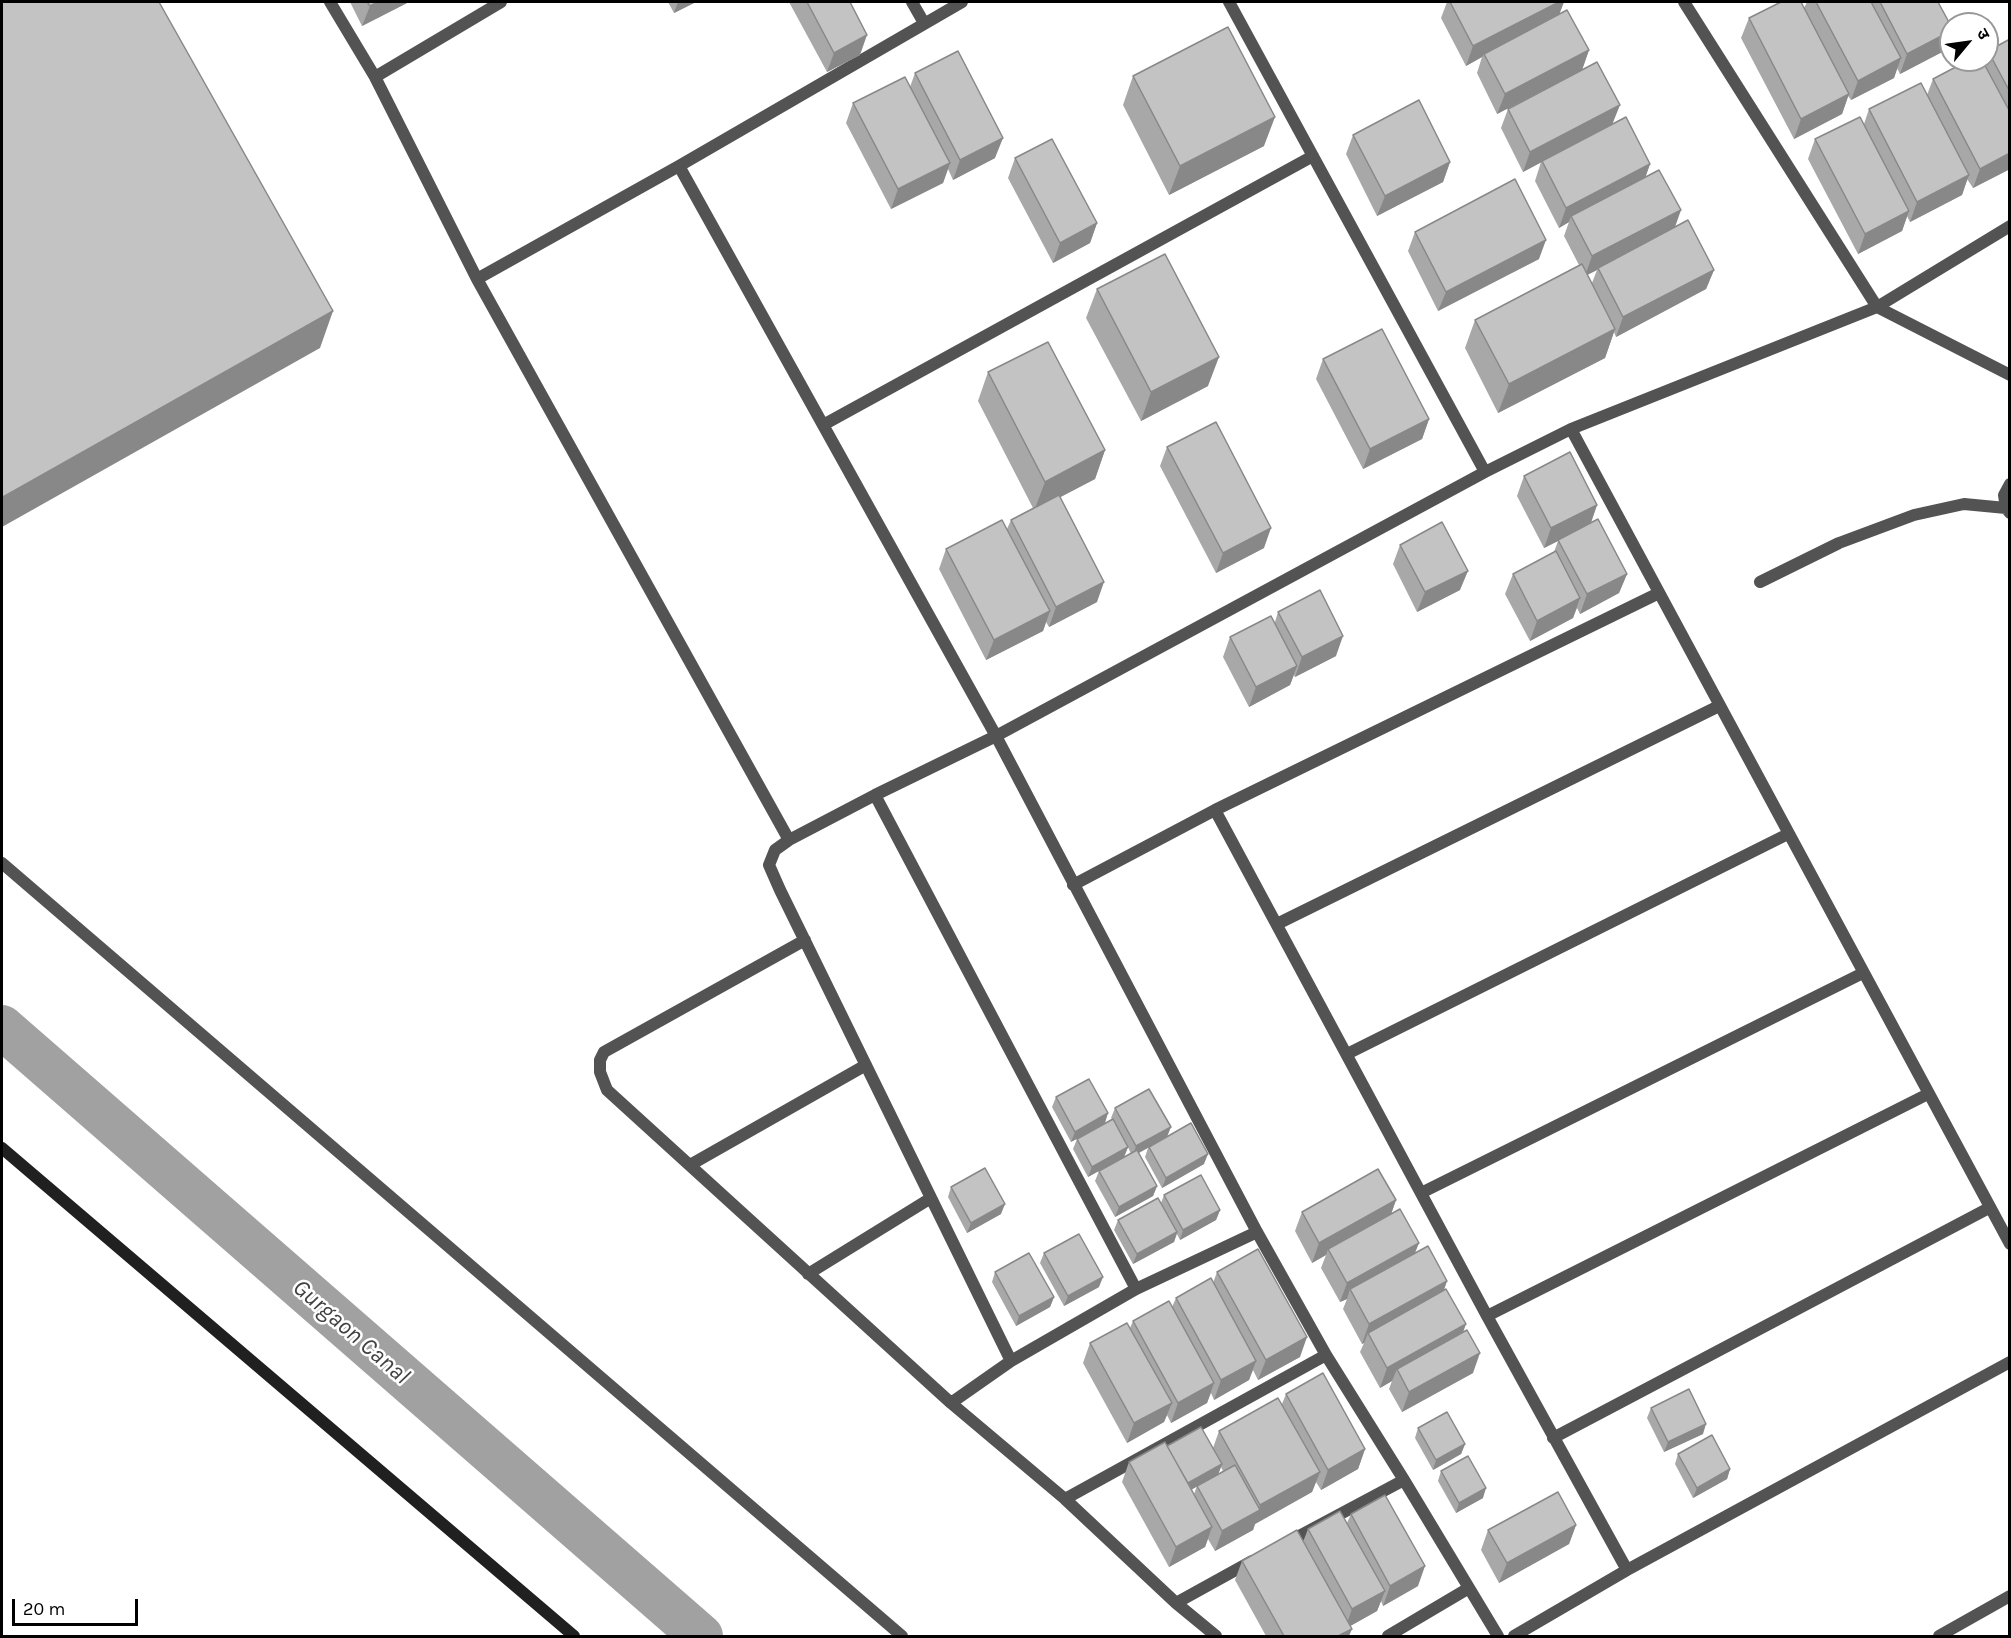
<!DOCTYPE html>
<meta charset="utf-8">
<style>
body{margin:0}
#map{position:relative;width:2011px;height:1638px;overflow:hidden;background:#fff;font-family:Karla,"Noto Sans Devanagari",sans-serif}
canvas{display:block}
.frame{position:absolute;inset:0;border:3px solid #000;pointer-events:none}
.north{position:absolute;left:1939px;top:12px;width:60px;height:60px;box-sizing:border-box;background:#fff;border:2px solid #999;border-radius:50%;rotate:61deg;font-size:16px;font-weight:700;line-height:24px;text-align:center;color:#000}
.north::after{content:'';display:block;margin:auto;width:21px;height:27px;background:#000;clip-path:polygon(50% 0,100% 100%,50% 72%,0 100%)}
.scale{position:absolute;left:12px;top:1599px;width:126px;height:27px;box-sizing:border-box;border:3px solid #000;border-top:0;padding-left:8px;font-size:18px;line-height:21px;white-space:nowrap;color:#000;-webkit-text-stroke:4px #fff;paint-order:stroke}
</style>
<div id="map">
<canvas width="2011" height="1638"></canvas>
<div class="frame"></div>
<div class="north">उ</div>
<div class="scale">20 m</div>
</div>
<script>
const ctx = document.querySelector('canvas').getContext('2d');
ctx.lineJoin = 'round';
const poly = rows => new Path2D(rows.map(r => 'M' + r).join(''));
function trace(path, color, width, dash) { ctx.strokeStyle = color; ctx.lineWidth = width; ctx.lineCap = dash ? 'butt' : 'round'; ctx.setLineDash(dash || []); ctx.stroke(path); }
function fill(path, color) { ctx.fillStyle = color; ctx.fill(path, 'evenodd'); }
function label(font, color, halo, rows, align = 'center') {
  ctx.font = font + ' Karla,sans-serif'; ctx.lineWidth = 5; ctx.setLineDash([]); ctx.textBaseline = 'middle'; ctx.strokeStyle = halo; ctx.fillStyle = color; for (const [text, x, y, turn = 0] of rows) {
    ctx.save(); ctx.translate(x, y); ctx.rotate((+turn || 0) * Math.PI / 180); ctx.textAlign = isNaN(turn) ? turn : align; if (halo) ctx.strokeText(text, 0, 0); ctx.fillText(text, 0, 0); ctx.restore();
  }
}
const canal = poly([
 [2,1027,701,1636]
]);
const lane = poly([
 [2010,484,2004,495,2006,508,2010,513],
 [1760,582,1839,543,1914,515,1964,504,2006,508]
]);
const street = poly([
 [330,2,375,77,477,279,789,840],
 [912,2,924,23],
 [1229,2,1485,472],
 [1684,2,1877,307,2010,375],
 [375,77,501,2],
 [679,166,996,736,1257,1232,1326,1355,1404,1480,1498,1636],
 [477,279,679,166,962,2],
 [823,425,1313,156],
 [1571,429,2010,1244],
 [875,795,1136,1289],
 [1215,810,1487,1316,1627,1570],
 [2,863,902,1636],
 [1073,885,1215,810,1659,593],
 [1277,924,1719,706],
 [805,940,604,1052,600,1060,600,1072,607,1090,951,1403],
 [1347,1054,1788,834],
 [690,1165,866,1065],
 [1421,1193,1863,973],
 [808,1274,931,1198],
 [1487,1316,1928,1094],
 [1011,1361,780,890,769,865,775,850,789,840,875,795,996,736,1485,472,1571,429,1877,307,2010,226],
 [1553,1438,1989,1208],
 [1065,1499,1326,1355],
 [1286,1543,1404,1480],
 [1252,1561,1176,1603,1065,1499,951,1403,1011,1361,1136,1289,1257,1232],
 [1176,1603,1216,1636],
 [1388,1636,1469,1588],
 [1514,1636,1627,1570,2010,1362],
 [1939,1636,2010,1596]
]);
const secondary = poly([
 [2,1148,574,1636]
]);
const wall = poly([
 [350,2,409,2,362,26],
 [668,2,696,2,674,13],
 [789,2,850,2,860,55,827,72],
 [1447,2,1559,2,1560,14,1589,50,1582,70,1497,114,1477,73,1482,57,1466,66,1441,18],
 [1807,2,1938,2,1951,26,1951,36,1946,50,1900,74,1897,68,1894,78,1851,100,1848,96,1842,114,1794,139,1741,38,1749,18,1804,8],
 [2010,39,2010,169,1973,188,1967,179,1962,195,1910,222,1907,216,1902,231,1858,254,1808,159,1815,139,1864,124,1869,109,1927,95,1933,79,1983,62,1984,60,1987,60,1988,51],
 [915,73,995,158,953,180,948,169,943,183,891,209,846,123,853,103,910,87],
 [1133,76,1264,146,1169,195,1123,105],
 [1508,109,1613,124,1650,164,1645,178,1674,227,1714,270,1706,289,1616,337,1614,332,1605,358,1498,413,1465,348,1475,320,1579,265,1564,236,1569,222,1559,228,1535,181,1541,162,1523,172,1501,128],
 [1597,270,1592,283,1587,275],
 [1353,135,1450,162,1443,182,1377,216,1346,154],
 [1015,158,1097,223,1090,243,1053,263,1008,178],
 [1415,232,1539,259,1438,311,1408,251],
 [1097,289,1208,386,1141,421,1086,318],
 [1323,359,1429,419,1422,439,1363,469,1316,379],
 [988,372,1105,450,1095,479,1060,497,1097,602,1049,627,1046,622,1043,631,986,660,939,569,946,549,1007,529,1011,520,1033,508,978,401],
 [1167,447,1264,548,1216,573,1160,466],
 [1524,476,1597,505,1591,523,1627,574,1619,593,1580,614,1577,608,1573,618,1530,641,1505,594,1513,574,1554,552,1558,541,1544,548,1517,496],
 [1400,545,1460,590,1417,612,1393,564],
 [1278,612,1336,656,1295,677,1294,675,1290,685,1249,707,1223,657,1230,637,1275,622],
 [1056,1097,1105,1123,1071,1142,1052,1107],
 [1115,1108,1167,1136,1204,1164,1162,1188,1145,1157,1148,1148,1139,1153,1157,1186,1153,1196,1115,1217,1095,1181,1099,1171,1131,1154,1128,1147,1124,1157,1088,1177,1073,1149,1077,1139,1112,1119,1111,1118],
 [951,1187,1001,1214,967,1233,948,1197],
 [1164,1195,1220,1210,1216,1220,1180,1240,1177,1234,1174,1242,1133,1264,1114,1230,1118,1220,1161,1203],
 [1396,1200,1391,1214,1415,1254,1447,1281,1444,1290,1463,1332,1473,1373,1402,1412,1389,1389,1392,1381,1380,1388,1360,1352,1364,1343,1362,1344,1343,1309,1347,1299,1340,1302,1321,1268,1326,1255,1312,1263,1295,1231,1302,1212],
 [1044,1253,1099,1287,1064,1306,1040,1263],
 [995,1272,1054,1297,1050,1307,1016,1326,992,1282],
 [1217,1272,1300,1357,1258,1380,1253,1370,1249,1380,1214,1400,1211,1393,1207,1403,1171,1423,1167,1415,1164,1422,1127,1443,1083,1363,1090,1343,1130,1328,1133,1321,1172,1307,1176,1298,1213,1283],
 [1286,1394,1365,1449,1358,1469,1321,1490,1316,1482,1312,1492,1255,1524,1253,1530,1215,1551,1208,1539,1205,1547,1169,1567,1122,1482,1129,1462,1167,1446,1213,1448,1219,1431,1282,1404],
 [1221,1467,1223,1471,1218,1474],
 [1197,1486,1194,1494,1192,1489],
 [1651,1408,1703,1434,1664,1452,1647,1418],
 [1418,1428,1465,1444,1461,1454,1433,1470,1415,1438],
 [1678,1454,1730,1469,1727,1479,1693,1498,1675,1464],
 [1441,1471,1483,1498,1456,1513,1438,1481],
 [1351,1514,1418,1586,1383,1606,1381,1601,1377,1611,1350,1626,1338,1636,1266,1636,1235,1580,1242,1561,1303,1542,1308,1529,1347,1523],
 [1576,1525,1569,1544,1499,1583,1481,1550,1488,1530]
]);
const shadedWall = poly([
 [378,2,409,2,362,26,370,6],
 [678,2,696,2,674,13],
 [1559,2,1564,2,1558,18,1484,54,1482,57,1466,66,1473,46],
 [1951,31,1951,36,1946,50,1900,74,1907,54],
 [867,35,860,55,827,72,834,53],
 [1589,50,1582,70,1497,114,1505,94],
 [1901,58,1894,78,1851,100,1858,81],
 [1849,94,1842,114,1794,139,1801,119],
 [1620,105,1612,125,1523,172,1530,152],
 [1275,117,1264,146,1169,195,1180,166],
 [1003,138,995,158,953,180,960,160],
 [2010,153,2010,169,1973,188,1980,169],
 [1450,162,1443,182,1377,216,1385,196],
 [950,163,943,183,891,209,898,189],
 [1650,164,1643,184,1571,216,1569,222,1559,228,1566,208],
 [1969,175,1962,195,1910,222,1917,202],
 [1681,210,1674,230,1598,268,1597,270,1585,276,1592,256],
 [1909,211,1902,231,1858,254,1865,234],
 [1097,223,1090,243,1053,263,1060,243],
 [1546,240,1539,259,1438,311,1446,292],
 [1714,270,1706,289,1616,337,1623,317],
 [333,311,320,348,2,527,2,499,3,497],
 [1615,329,1605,358,1498,413,1509,384],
 [1219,357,1208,386,1141,421,1151,392],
 [1429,419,1422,439,1363,469,1370,449],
 [1105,450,1095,479,1034,511,1045,482],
 [1597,505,1590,525,1544,548,1551,528],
 [1271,528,1264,548,1216,573,1223,553],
 [1468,571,1460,590,1417,612,1425,592],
 [1627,574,1619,593,1580,614,1587,594],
 [1104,582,1097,602,1049,627,1056,607],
 [1580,598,1573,618,1530,641,1537,621],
 [1050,611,1043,631,986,660,994,640],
 [1343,636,1336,656,1295,677,1302,657],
 [1297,666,1290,685,1249,707,1256,687],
 [1108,1113,1105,1123,1071,1142,1075,1132],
 [1171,1127,1167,1137,1133,1156,1136,1146],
 [1128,1147,1124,1157,1088,1177,1092,1167],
 [1208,1154,1204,1164,1162,1188,1166,1178],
 [1157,1186,1153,1196,1115,1217,1119,1207],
 [1396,1200,1389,1220,1328,1249,1326,1255,1312,1263,1319,1243],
 [1005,1204,1001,1214,967,1233,971,1223],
 [1220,1210,1216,1220,1180,1240,1183,1230],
 [1177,1232,1174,1242,1133,1264,1137,1254],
 [1419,1243,1411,1263,1350,1289,1347,1299,1340,1302,1347,1283],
 [1103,1277,1099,1287,1064,1306,1068,1296],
 [1447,1281,1440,1300,1368,1333,1364,1343,1362,1344,1369,1324],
 [1054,1297,1050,1307,1016,1326,1019,1316],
 [1466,1324,1459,1344,1397,1369,1392,1381,1380,1388,1387,1368],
 [1307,1337,1300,1357,1258,1380,1266,1360],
 [1480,1353,1473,1373,1402,1412,1409,1392],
 [1256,1361,1249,1380,1214,1400,1221,1380],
 [1214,1383,1207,1403,1171,1423,1178,1403],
 [1172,1403,1164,1422,1127,1443,1134,1423],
 [1706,1424,1703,1434,1664,1452,1668,1442],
 [1465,1444,1461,1454,1433,1470,1436,1460],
 [1365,1449,1358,1469,1321,1490,1328,1470],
 [1222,1464,1218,1475,1182,1495,1186,1484],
 [1730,1469,1727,1479,1693,1498,1697,1488],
 [1320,1472,1312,1492,1255,1524,1253,1530,1215,1551,1222,1531,1258,1511,1260,1505],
 [1486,1488,1483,1498,1456,1513,1459,1503],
 [1576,1525,1569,1544,1499,1583,1507,1563],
 [1212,1527,1205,1547,1169,1567,1176,1547],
 [1425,1566,1418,1586,1383,1606,1390,1586],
 [1385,1591,1377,1611,1345,1629,1352,1609],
 [1352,1629,1349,1636,1338,1636]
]);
const building = poly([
 [2,2,159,2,333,311,3,497,2,495,2,2],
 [367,2,378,2,370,6,367,2],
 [807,2,850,2,867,35,834,53,807,2],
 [1450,2,1559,2,1473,46,1450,2],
 [1781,2,1801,2,1849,94,1801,119,1749,18,1781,2],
 [1816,2,1871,2,1901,58,1858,81,1816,2],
 [1880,2,1938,2,1951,26,1951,31,1907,54,1880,2],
 [1567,10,1589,50,1505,94,1484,54,1567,10],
 [1228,27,1275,117,1180,166,1133,76,1228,27],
 [2010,39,2010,92,1988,51,2010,39],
 [958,51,1003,138,960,160,915,73,958,51],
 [1969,60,1982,60,2010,112,2010,153,1980,169,1933,79,1969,60],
 [1597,62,1620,105,1530,152,1508,109,1597,62],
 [905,77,950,163,898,189,853,103,905,77],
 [1921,83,1969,175,1917,202,1869,109,1921,83],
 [1419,100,1450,162,1385,196,1353,135,1419,100],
 [1626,117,1650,164,1566,208,1542,161,1626,117],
 [1860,117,1909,211,1865,234,1815,139,1860,117],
 [1052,139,1097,223,1060,243,1015,158,1052,139],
 [1659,170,1681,210,1592,256,1571,216,1659,170],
 [1515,179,1546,240,1446,292,1415,232,1515,179],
 [1688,220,1714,270,1623,317,1598,268,1688,220],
 [1165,254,1219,357,1151,392,1097,289,1165,254],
 [1582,264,1615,329,1509,384,1475,320,1582,264],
 [1382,329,1429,419,1370,449,1323,359,1382,329],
 [1048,342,1105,450,1045,482,988,372,1048,342],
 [1216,422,1271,528,1223,553,1167,447,1216,422],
 [1570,452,1597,505,1551,528,1524,476,1570,452],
 [1059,495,1104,582,1056,607,1011,520,1059,495],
 [1598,519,1627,574,1587,594,1558,540,1598,519],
 [1002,520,1050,611,994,640,946,549,1002,520],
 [1442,522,1468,571,1425,592,1400,545,1442,522],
 [1556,551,1580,598,1537,621,1513,574,1556,551],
 [1320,590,1343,636,1302,657,1278,612,1320,590],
 [1271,616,1297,666,1256,687,1230,637,1271,616],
 [1089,1079,1108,1113,1075,1132,1056,1097,1089,1079],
 [1149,1089,1171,1127,1136,1146,1115,1108,1149,1089],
 [1113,1119,1128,1147,1092,1167,1077,1139,1113,1119],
 [1191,1123,1208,1154,1166,1178,1149,1147,1191,1123],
 [1137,1150,1157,1186,1119,1207,1099,1171,1137,1150],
 [985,1168,1005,1204,971,1223,951,1187,985,1168],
 [1378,1169,1396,1200,1319,1243,1302,1212,1378,1169],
 [1201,1175,1220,1210,1183,1230,1164,1195,1201,1175],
 [1158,1198,1177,1232,1137,1254,1118,1220,1158,1198],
 [1400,1209,1419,1243,1347,1283,1328,1249,1400,1209],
 [1079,1234,1103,1277,1068,1296,1044,1253,1079,1234],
 [1428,1246,1447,1281,1369,1324,1350,1289,1428,1246],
 [1258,1249,1307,1337,1266,1360,1217,1272,1258,1249],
 [1029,1253,1054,1297,1019,1316,995,1272,1029,1253],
 [1211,1278,1256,1361,1221,1380,1176,1298,1211,1278],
 [1446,1289,1466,1324,1387,1368,1368,1333,1446,1289],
 [1169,1301,1214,1383,1178,1403,1133,1321,1169,1301],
 [1127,1323,1172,1403,1134,1423,1090,1343,1127,1323],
 [1467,1330,1480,1353,1409,1392,1397,1369,1467,1330],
 [1323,1373,1365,1449,1328,1470,1286,1394,1323,1373],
 [1689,1389,1706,1424,1668,1442,1651,1408,1689,1389],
 [1278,1398,1320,1472,1260,1505,1219,1431,1278,1398],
 [1447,1412,1465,1444,1436,1460,1418,1428,1447,1412],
 [1201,1427,1222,1464,1188,1483,1167,1446,1201,1427],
 [1712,1435,1730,1469,1697,1488,1678,1454,1712,1435],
 [1165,1442,1212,1527,1176,1547,1129,1462,1165,1442],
 [1468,1456,1486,1488,1459,1503,1441,1471,1468,1456],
 [1235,1465,1260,1510,1222,1531,1197,1486,1235,1465],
 [1558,1492,1576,1525,1507,1563,1488,1530,1558,1492],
 [1385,1495,1425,1566,1390,1586,1351,1514,1385,1495],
 [1340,1511,1385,1591,1352,1609,1308,1529,1340,1511],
 [1297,1530,1352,1629,1338,1636,1284,1636,1242,1561,1297,1530]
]);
const waterNames = [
 ["Gurgaon Canal",351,1332,41]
];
trace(canal, '#a1a1a1', 44);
trace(lane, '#535353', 12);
trace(street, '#535353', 12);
trace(secondary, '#202020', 12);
fill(wall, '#a8a8a8');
fill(shadedWall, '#888');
fill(building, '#c3c3c3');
trace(building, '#888', 1.5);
label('italic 24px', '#424242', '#fff', waterNames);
</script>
